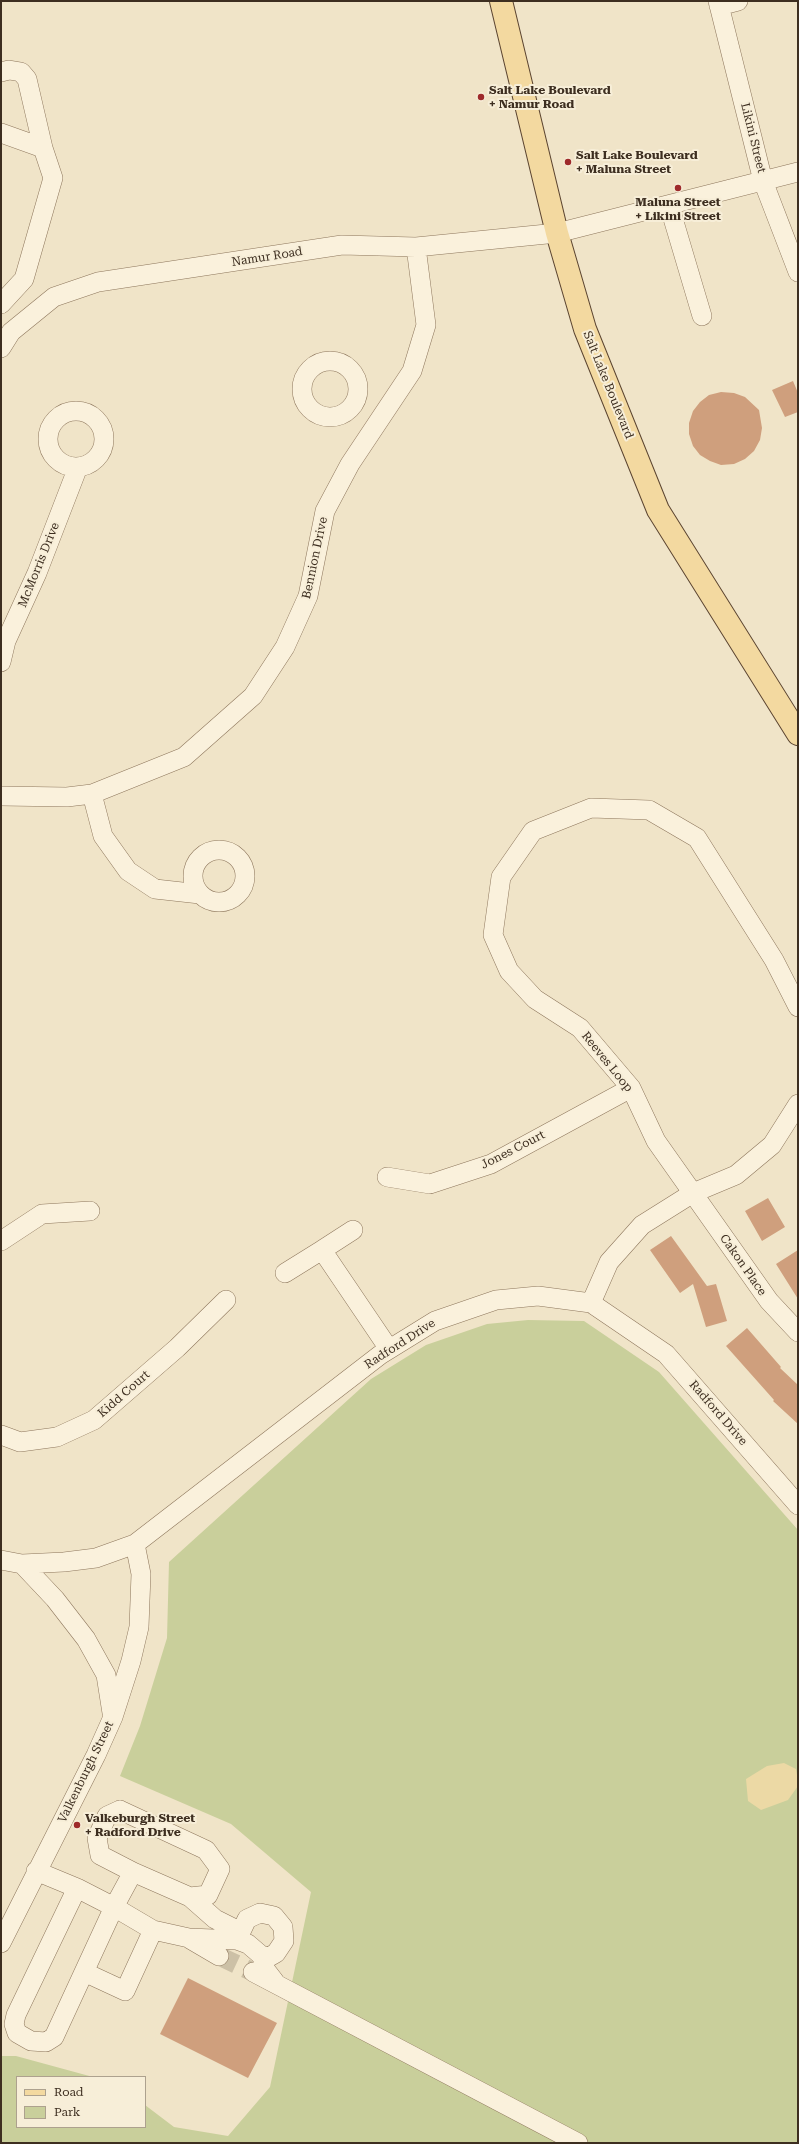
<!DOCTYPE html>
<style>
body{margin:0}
#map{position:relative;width:799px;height:2144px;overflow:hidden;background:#f0e4c8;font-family:"Roboto Serif",serif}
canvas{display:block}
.frame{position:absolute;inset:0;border:2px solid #3d2e20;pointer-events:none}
.legend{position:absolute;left:16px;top:2076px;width:130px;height:52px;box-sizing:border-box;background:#f7eed8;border:1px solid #ada18e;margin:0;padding:5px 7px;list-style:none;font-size:12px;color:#3d2e20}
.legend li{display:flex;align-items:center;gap:8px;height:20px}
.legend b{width:20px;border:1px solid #ada18e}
</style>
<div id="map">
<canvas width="799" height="2144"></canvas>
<div class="frame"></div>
<ul class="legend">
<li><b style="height:5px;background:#f3d9a0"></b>Road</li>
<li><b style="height:11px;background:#c9cf9b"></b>Park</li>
</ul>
</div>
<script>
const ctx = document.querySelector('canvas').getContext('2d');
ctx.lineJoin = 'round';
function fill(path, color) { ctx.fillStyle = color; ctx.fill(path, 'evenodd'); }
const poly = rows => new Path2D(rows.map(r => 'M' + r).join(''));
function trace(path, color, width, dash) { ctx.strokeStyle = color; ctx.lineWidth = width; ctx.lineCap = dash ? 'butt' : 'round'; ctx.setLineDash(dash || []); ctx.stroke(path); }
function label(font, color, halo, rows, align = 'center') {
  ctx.font = font + ' "Roboto Serif",serif'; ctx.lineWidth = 4; ctx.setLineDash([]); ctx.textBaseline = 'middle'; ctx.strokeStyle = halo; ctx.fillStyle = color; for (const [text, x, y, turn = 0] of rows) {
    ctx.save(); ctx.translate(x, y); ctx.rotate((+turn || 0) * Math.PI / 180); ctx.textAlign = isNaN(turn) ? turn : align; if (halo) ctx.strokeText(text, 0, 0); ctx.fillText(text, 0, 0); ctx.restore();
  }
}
const green = poly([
 [528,1320,584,1321,659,1372,798,1530,798,2143,1,2143,1,2056,16,2056,93,2077,17,2077,17,2127,145,2127,145,2105,174,2127,228,2136,270,2087,311,1892,231,1824,120,1776,140,1726,167,1638,169,1562,371,1379,426,1345,487,1324]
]);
const sand = poly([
 [784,1763,796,1769,798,1781,798,1786,788,1800,761,1810,748,1801,746,1779,767,1766]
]);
const building = poly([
 [793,381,798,393,798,412,785,417,772,390],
 [721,392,734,393,745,397,759,410,762,428,760,440,754,451,745,459,734,464,721,465,710,461,700,455,693,446,689,434,689,423,693,411,700,402,709,395],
 [768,1198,785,1227,762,1241,745,1211],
 [671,1236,707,1286,716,1284,727,1321,706,1327,693,1284,680,1293,650,1250],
 [798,1250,798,1299,776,1264],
 [747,1328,781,1367,780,1368,798,1385,798,1424,773,1401,774,1400,726,1346],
 [188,1978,277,2023,248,2078,160,2034]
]);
const minorTunnel = poly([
 [219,1956,253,1972]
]);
const minor = poly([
 [718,1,763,181,798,272],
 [719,6,738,1],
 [1,72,9,70,21,72,27,79,43,148,53,178,24,279,1,304],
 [1,133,43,148],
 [669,205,702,316],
 [1,348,11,332,54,297,98,282,342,245,416,247,557,233,798,172],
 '302 389a28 28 0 1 1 56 0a28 28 0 1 1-56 0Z',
 '48 439a28 28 0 1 1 56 0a28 28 0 1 1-56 0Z',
 [1,662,6,641,37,573,78,467],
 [92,794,103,836,128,871,155,889,200,894],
 [1,796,67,797,92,794,184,757,253,696,285,647,308,596,325,511,350,464,412,371,426,325,416,247],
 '193 876a26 26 0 1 1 52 0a26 26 0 1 1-52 0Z',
 [798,1007,774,960,697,838,649,810,591,808,533,831,501,877,493,935,509,971,535,999,580,1028,631,1088,656,1141,769,1301,798,1332],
 [387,1177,430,1184,491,1164,631,1088],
 [1,1241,42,1214,90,1211],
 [322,1250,353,1230],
 [285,1273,322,1250,389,1349],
 [591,1303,609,1262,642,1225,693,1193,736,1175,772,1145,798,1104],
 [1,1435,20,1442,57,1437,94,1420,177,1348,226,1300],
 [1,1560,22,1564,64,1562,96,1558,135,1544,380,1355,435,1321,496,1300,538,1296,591,1303,666,1354,798,1505],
 [22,1564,55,1599,86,1639,106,1675,112,1713],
 [120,1810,206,1850,220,1869,208,1895,190,1897,133,1872,100,1855,97,1838,107,1816,120,1810],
 [36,1871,77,1888,114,1907,153,1930,189,1938,237,1940,248,1944,262,1956,265,1969,275,1982],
 [77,1888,16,2015,14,2024,17,2033,31,2041,46,2042,54,2037,114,1907,133,1872],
 [190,1897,215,1919,241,1932],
 [190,1939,219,1956],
 [237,1940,247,1919,260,1913,274,1916,283,1927,284,1941,276,1953,269,1957,262,1956],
 [1,1943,96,1755,113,1717,131,1661,139,1627,141,1574,135,1544],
 [84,1972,125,1991,153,1930],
 [253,1972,578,2143]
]);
const major = poly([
 [501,1,557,233,585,329,658,510,798,734]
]);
const markers = [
 [481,97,4,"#9e2a2b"],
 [568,162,4,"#9e2a2b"],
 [678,188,4,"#9e2a2b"],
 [77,1825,4,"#9e2a2b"]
];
const poiNames = [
 ["Salt Lake Boulevard",489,90],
 ["+ Namur Road",489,104],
 ["Salt Lake Boulevard",576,155],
 ["+ Maluna Street",576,169],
 ["Maluna Street",678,202,"center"],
 ["+ Likini Street",678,216,"center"],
 ["Valkeburgh Street",85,1818],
 ["+ Radford Drive",85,1832]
];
const streetNames = [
 ["Likini Street",753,138,76],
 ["Namur Road",267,257,-9],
 ["Salt Lake Boulevard",608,385,68],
 ["Bennion Drive",315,558,-78],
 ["McMorris Drive",39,565,-68],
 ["Reeves Loop",607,1062,51],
 ["Jones Court",513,1150,-27],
 ["Cakon Place",743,1265,55],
 ["Radford Drive",400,1344,-33],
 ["Kidd Court",124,1394,-41],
 ["Radford Drive",718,1413,49],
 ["Valkenburgh Street",86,1772,-64]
];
fill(green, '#c9cf9b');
fill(sand, '#ecd9a5');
fill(building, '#cf9f7d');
trace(minorTunnel, '#ccc0a6', 19, [19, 10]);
trace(minor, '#8d765c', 20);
trace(major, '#5b4430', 24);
trace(minor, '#faf1dc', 19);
trace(major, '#f3d9a0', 22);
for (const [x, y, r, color] of markers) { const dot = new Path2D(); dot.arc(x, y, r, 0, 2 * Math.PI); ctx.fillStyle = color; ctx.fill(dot); trace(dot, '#f7eed8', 1.5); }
label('bold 12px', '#3d2e20', '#f7eed8', poiNames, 'left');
label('12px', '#3d2e20', '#f7eed8', streetNames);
</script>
